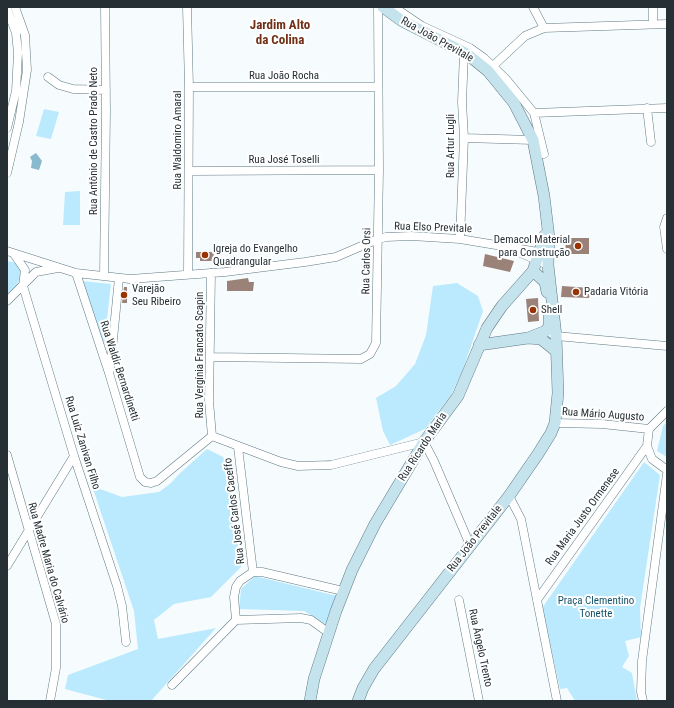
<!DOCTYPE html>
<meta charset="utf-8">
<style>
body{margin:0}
#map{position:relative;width:674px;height:708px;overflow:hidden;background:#f6fcfe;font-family:"Roboto Condensed",sans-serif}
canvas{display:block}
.frame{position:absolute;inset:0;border:8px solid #252f34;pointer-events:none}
</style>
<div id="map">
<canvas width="674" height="708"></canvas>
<div class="frame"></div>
</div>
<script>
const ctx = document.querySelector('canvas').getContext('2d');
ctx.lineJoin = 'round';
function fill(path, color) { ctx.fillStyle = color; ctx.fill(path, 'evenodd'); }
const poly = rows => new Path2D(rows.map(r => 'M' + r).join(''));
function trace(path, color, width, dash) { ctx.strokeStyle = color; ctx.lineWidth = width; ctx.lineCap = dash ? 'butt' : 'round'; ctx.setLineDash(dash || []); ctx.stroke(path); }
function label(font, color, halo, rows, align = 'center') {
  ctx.font = font + ' "Roboto Condensed",sans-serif'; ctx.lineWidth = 4; ctx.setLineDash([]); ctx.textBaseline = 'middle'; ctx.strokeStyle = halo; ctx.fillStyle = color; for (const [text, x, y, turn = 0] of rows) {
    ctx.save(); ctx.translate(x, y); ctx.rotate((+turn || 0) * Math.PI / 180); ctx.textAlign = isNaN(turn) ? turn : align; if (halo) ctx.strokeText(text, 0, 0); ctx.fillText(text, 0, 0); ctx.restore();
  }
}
const green = poly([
 [44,109,59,112,51,139,36,136],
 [80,191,80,225,63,225,65,192],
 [7,261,17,263,23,275,15,287,7,294],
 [82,281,111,284,104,346],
 [457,283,478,296,483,311,462,372,451,395,425,429,390,445,383,431,376,398,396,386,415,364,426,335,433,286],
 [667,422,667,457,657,451,663,426],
 [207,449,223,457,228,463,241,567,211,597,174,604,154,620,158,639,216,628,151,701,110,701,65,689,68,675,138,649,134,611,92,486,122,497,159,492,171,483,179,474],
 [644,462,660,475,640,608,641,637,625,641,629,656,622,667,632,673,637,701,575,701,567,688,560,689,542,608],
 [255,576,337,596,330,627,304,611,239,609,241,589]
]);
const water = poly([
 [36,153,42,161,39,170,31,168,32,161,30,157]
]);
const building = poly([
 [566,238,589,238,589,254,565,254],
 [196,252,214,252,213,261,200,261,200,258,196,258],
 [485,254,514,261,510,272,483,266],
 [248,278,249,282,254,282,253,291,227,291,227,281],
 [562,286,591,288,589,298,561,297],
 [124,287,127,287,127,303,122,303],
 [538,298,539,321,528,322,526,299]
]);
const minor = poly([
 [187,7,189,87,188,274],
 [394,7,422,26,470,48,484,58,506,79,534,113,544,154],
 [533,7,544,28],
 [7,9,16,33,18,53,16,91,7,128],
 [653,24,653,7],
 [493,66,525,36,544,28,667,24],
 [48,77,59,85,73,89,106,90],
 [189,87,378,87],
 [647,108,651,142],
 [534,113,667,108],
 [464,138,533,140],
 [190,171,379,170],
 [7,173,19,122,27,70,25,35,15,7],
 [667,218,664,227,667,249],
 [460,239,464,138,462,102,464,53],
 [7,251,76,273,130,279,225,272,305,262,336,257,378,239,386,237,411,236,460,239,544,253],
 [516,251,548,265],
 [14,254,25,270,23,286,74,456,117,586,122,606,126,642],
 [76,273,109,373,140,477,145,482,151,483,157,481,212,436,281,462,298,466,331,465,424,442,434,461,470,545],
 [211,273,209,401,212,436],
 [104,275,106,111,105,7],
 [7,301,36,272,58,268],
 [552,334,556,336,667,346],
 [211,357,361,359,370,354,376,343,379,170,378,7],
 [110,370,119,278],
 [667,411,649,429,647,446,652,459,667,470],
 [555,423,602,424,649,429],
 [238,447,253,572],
 [7,455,56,624,56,668,50,701],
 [509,496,521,519,557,701],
 [7,566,74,456],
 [459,600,479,701],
 [537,600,647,446],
 [236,620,234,597,236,587,240,581,253,572,262,572,343,591],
 [172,685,236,620,301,618,311,620,329,633],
 [643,701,641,692,642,661,667,474]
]);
const secondary = poly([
 [533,271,545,282,547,292],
 [528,338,546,331,549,326,549,315],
 [479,345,528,338,541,339,556,351],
 [310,701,314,679,336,611,352,570,375,524,424,442,458,396,487,328,502,306,533,271,545,235],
 [358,701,363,688,374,669,509,496,538,454,551,433,555,423,558,393,556,336,548,265,549,238,544,196,533,140,514,103,488,71,467,54,402,21,383,7]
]);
const markers = [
 [578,246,4,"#983302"],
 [205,255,4,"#983302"],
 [576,292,4,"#983302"],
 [124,295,4,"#983302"],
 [533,310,4,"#983302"]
];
const streetNames = [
 ["Rua João Previtale",437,40,29],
 ["Rua João Rocha",284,76],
 ["Rua Waldomiro Amaral",178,140,-90],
 ["Rua Antônio de Castro Prado Neto",94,141,-90],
 ["Rua Artur Lugli",451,146,-90],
 ["Rua José Toselli",284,160],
 ["Rua Elso Previtale",433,228,2],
 ["Rua Carlos Orsi",367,261,-89],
 ["Rua Vergínia Francato Scapin",200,355,-90],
 ["Rua Waldir Bernardinetti",119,371,72],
 ["Rua Mário Augusto",603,415,4],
 ["Rua Luiz Zanivan Filho",82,443,73],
 ["Rua Ricardo Maria",423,447,-57],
 ["Rua José Carlos Caceffo",235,511,-97],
 ["Rua Maria Justo Ormenese",583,517,-54],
 ["Rua João Previtale",475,539,-52],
 ["Rua Madre Maria do Calvário",48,563,74],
 ["Rua Ângelo Trento",480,648,78]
];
const poiNames = [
 ["Demacol Material",570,240,"right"],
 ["para Construção",570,253,"right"],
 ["Igreja do Evangelho",213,249],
 ["Quadrangular",213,262],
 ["Varejão",132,289],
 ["Seu Ribeiro",132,302],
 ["Padaria Vitória",584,292],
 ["Shell",541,310]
];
const parkNames = [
 ["Praça Clementino",596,601],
 ["Tonette",596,614]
];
const quarterNames = [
 ["Jardim Alto",280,26],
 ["da Colina",280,41]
];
fill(green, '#bbeafe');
fill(water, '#89b9cd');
fill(building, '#9b8279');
trace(minor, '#607983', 9);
trace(secondary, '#607983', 12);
trace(minor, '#fff', 8);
trace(secondary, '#c4e3ed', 11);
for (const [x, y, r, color] of markers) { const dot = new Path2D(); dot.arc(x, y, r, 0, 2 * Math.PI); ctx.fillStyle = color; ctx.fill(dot); trace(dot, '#fff', 1.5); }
label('11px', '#252f34', '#fff', streetNames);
label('11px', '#252f34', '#fff', poiNames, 'left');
label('11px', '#14546a', '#fff', parkNames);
label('bold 13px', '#713017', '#fff', quarterNames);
</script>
